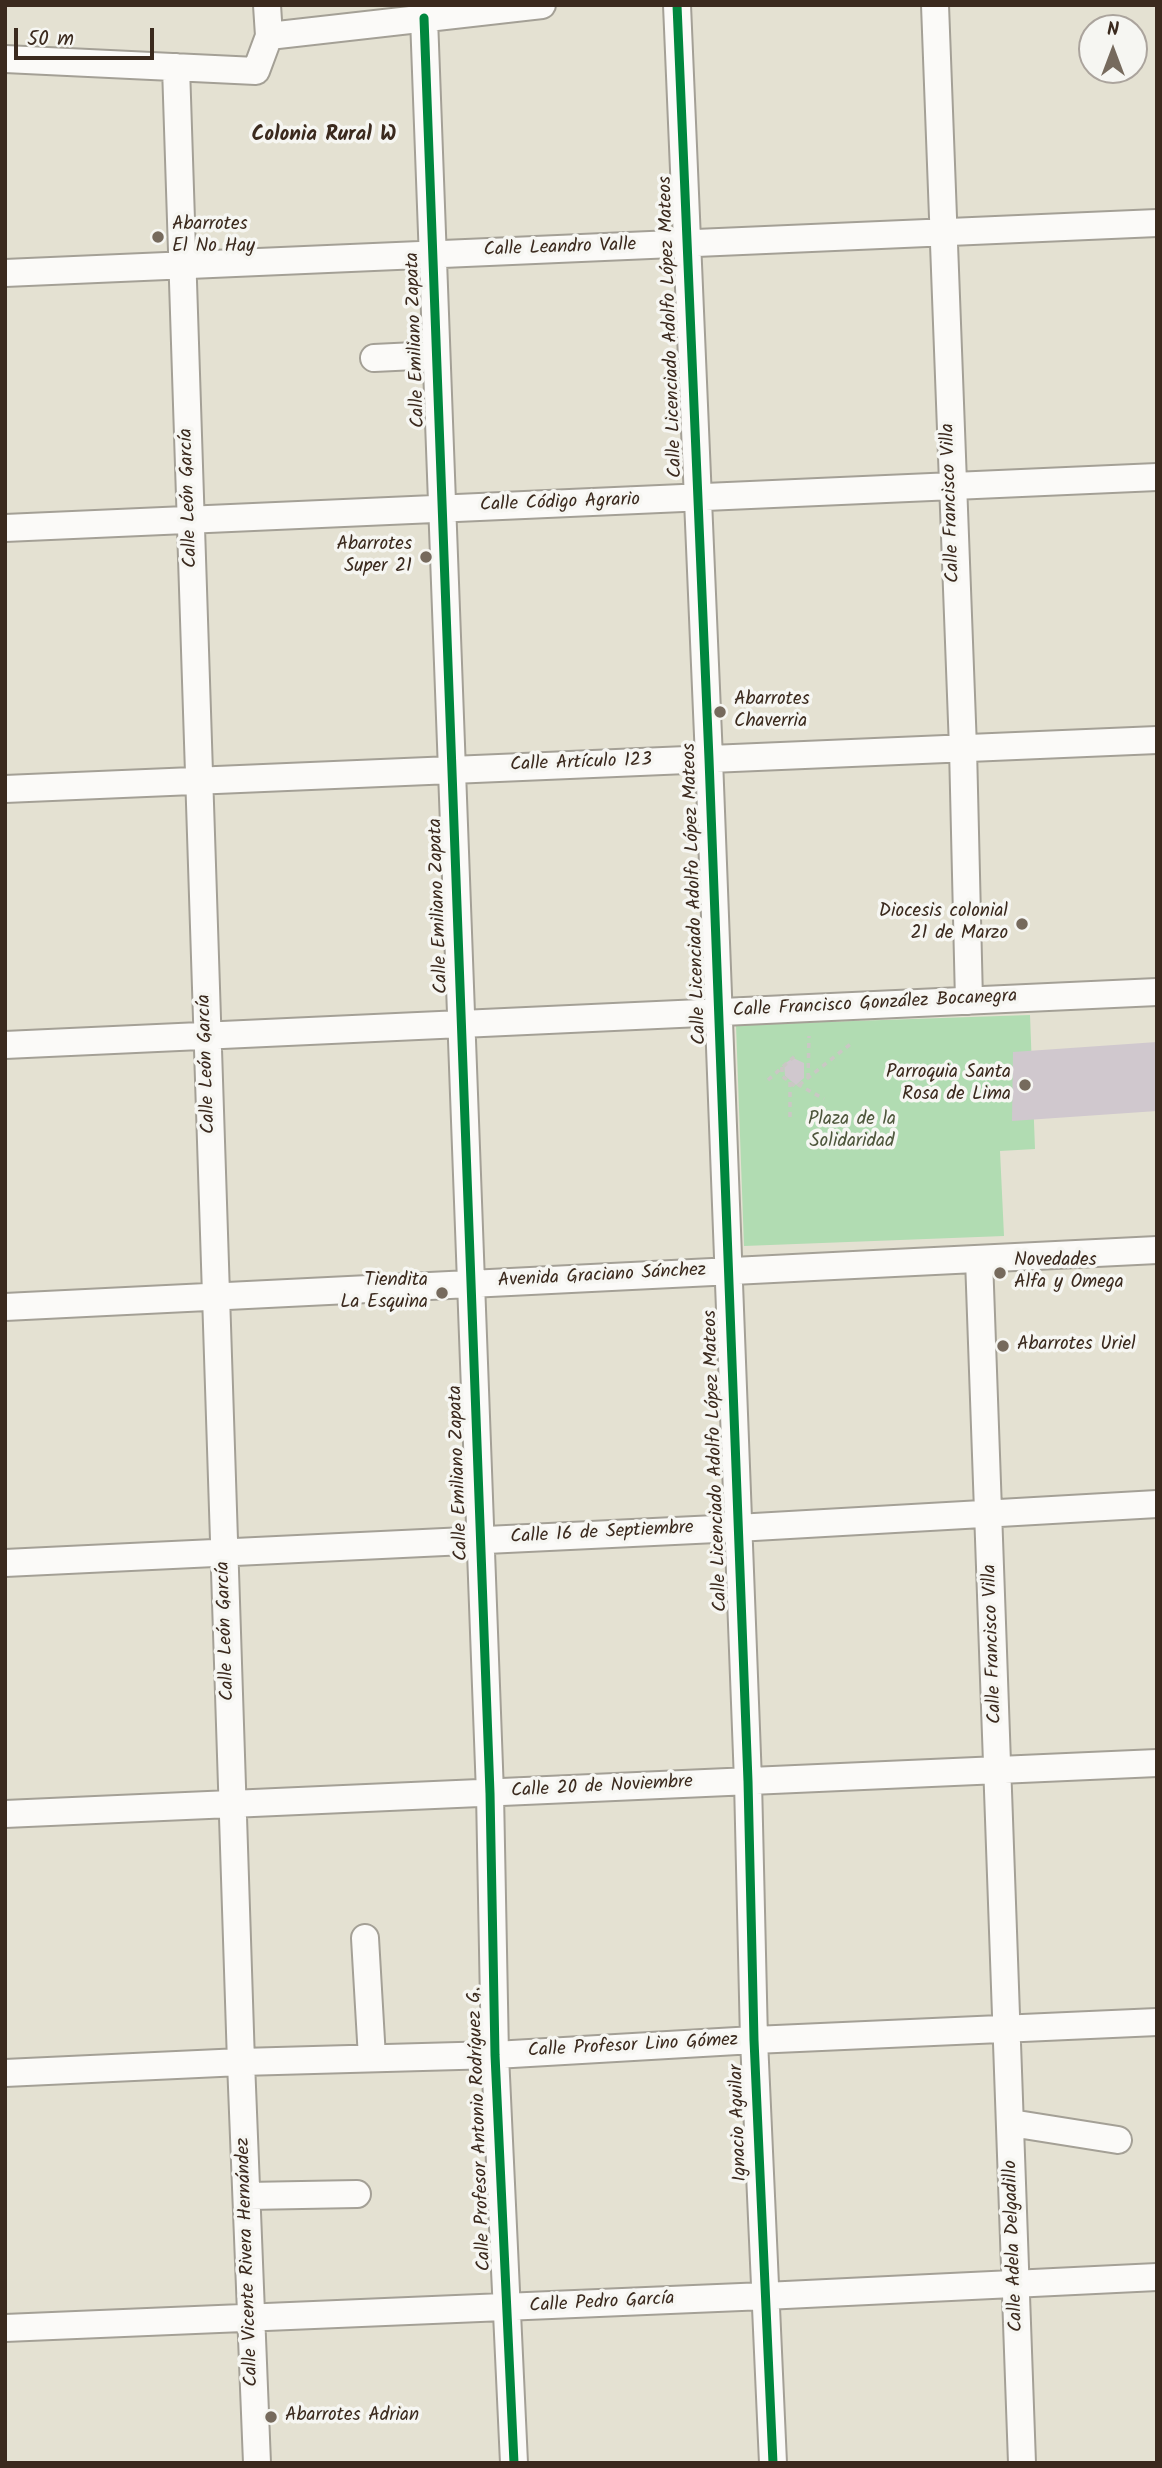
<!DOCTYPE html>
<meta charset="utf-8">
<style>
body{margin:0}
#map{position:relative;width:1162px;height:2468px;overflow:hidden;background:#e4e1d2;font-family:Kalam,sans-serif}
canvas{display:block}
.frame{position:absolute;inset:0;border:7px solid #3b2a1e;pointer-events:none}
.north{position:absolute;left:1078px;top:14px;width:70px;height:70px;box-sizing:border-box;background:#f6f6f2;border:2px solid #aba49d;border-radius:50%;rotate:0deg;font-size:19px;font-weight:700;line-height:28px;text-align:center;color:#3b2a1e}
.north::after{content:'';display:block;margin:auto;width:24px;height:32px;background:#766a5d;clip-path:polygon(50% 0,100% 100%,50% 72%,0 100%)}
.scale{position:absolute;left:14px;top:28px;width:140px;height:32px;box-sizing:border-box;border:4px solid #3b2a1e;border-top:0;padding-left:9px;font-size:21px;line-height:24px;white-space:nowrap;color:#3b2a1e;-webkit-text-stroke:5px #f6f6f2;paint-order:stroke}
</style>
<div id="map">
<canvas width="1162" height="2468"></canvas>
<div class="frame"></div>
<div class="north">N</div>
<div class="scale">50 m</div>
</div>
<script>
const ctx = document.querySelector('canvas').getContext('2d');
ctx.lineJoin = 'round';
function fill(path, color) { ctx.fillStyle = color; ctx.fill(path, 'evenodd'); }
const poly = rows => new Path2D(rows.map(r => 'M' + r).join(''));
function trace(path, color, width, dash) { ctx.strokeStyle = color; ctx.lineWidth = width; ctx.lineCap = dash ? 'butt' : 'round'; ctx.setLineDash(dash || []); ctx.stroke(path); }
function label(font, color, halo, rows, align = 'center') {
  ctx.font = font + ' Kalam,sans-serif'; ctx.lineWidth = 7; ctx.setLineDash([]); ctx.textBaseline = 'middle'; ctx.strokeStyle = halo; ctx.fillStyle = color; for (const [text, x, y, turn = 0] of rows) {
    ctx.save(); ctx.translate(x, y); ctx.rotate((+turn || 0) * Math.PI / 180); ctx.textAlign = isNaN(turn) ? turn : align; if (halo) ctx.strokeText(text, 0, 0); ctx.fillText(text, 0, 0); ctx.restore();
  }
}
const green = poly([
 [1030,1015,1035,1149,1000,1151,1004,1236,744,1246,736,1025]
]);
const building = poly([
 [1157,1042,1157,1111,1012,1121,1013,1052],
 [793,1058,804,1063,804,1078,796,1085,785,1076,784,1064]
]);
const path = poly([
 [782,1067,782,1076,797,1088,799,1085,824,1099],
 [808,1078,809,1036],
 [768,1080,796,1055],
 [790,1082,790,1117],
 [799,1085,853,1042]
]);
const minor = poly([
 [677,5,709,759,748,1781,754,2040,773,2463],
 [935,5,963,748,969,1001],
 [424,18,490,1793,495,2055,514,2463],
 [269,36,542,5],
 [5,59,256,71,269,36,267,5],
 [176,67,241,2062,257,2463],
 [5,273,1157,223],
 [374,358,436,355],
 [5,528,1157,477],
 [5,789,1157,740],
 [5,1045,1157,992],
 [979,1259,1022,2463],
 [5,1307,1157,1250],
 [5,1563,737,1528,1157,1504],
 [5,1814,1157,1763],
 [365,1938,372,2058],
 [5,2073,241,2062,495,2055,754,2040,1157,2022],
 [1011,2123,1118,2140],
 [247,2196,357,2194],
 [5,2328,765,2296,1157,2277]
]);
const cycleway = poly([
 [677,5,709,759,748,1781,754,2040,773,2463],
 [424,18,490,1793,495,2055,514,2463]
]);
const markers = [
 [158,237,7,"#766a5d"],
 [426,557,7,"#766a5d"],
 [720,712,7,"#766a5d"],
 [1022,924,7,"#766a5d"],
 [1025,1085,7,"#766a5d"],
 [1000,1273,7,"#766a5d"],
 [442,1293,7,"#766a5d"],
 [1003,1346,7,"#766a5d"],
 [271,2417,7,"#766a5d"]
];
const poiNames = [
 ["Abarrotes",172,226],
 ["El No Hay",172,248],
 ["Abarrotes",412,546,"right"],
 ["Super 21",412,568,"right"],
 ["Abarrotes",734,701],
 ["Chaverria",734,723],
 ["Diocesis colonial",1008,913,"right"],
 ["21 de Marzo",1008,935,"right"],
 ["Parroquia Santa",1011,1074,"right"],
 ["Rosa de Lima",1011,1096,"right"],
 ["Novedades",1014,1262],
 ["Alfa y Omega",1014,1284],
 ["Tiendita",428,1282,"right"],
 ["La Esquina",428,1304,"right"],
 ["Abarrotes Uriel",1017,1346],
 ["Abarrotes Adrian",285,2417]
];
const streetNames = [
 ["Calle Leandro Valle",560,249,-2],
 ["Calle Licenciado Adolfo López Mateos",672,327,-92],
 ["Calle Emiliano Zapata",417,340,-92],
 ["Calle León García",190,498,-92],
 ["Calle Francisco Villa",952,503,-92],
 ["Calle Código Agrario",560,504,-2],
 ["Calle Artículo 123",581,764,-2],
 ["Calle Licenciado Adolfo López Mateos",696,894,-92],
 ["Calle Emiliano Zapata",440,906,-92],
 ["Calle Francisco González Bocanegra",875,1005,-3],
 ["Calle León García",208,1064,-92],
 ["Avenida Graciano Sánchez",602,1277,-3],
 ["Calle Licenciado Adolfo López Mateos",717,1461,-92],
 ["Calle Emiliano Zapata",460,1473,-92],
 ["Calle 16 de Septiembre",602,1534,-3],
 ["Calle León García",227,1631,-92],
 ["Calle Francisco Villa",994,1644,-92],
 ["Calle 20 de Noviembre",602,1788,-3],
 ["Calle Profesor Lino Gómez",633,2047,-3],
 ["Ignacio Aguilar",740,2123,-92],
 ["Calle Profesor Antonio Rodríguez G.",481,2129,-92],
 ["Calle Adela Delgadillo",1015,2246,-92],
 ["Calle Vicente Rivera Hernández",249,2262,-92],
 ["Calle Pedro García",602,2304,-3]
];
const parkNames = [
 ["Plaza de la",852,1121],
 ["Solidaridad",852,1143]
];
const neighbourhoodNames = [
 ["Colonia Rural W",324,136]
];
fill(green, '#b1dcb2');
fill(building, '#d0c8ce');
trace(minor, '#a4a096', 30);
trace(path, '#cac8c4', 3.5, [5, 5]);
trace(minor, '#fbfaf8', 26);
trace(cycleway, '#00873e', 9);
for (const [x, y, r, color] of markers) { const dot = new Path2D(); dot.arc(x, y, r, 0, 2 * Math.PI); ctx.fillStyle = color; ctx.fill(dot); trace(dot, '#f6f6f2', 2.5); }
label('19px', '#3b2a1e', '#f6f6f2', poiNames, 'left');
label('19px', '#3b2a1e', '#f6f6f2', streetNames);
label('19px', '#4e563c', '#f6f6f2', parkNames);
label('bold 21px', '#3b2a1e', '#f6f6f2', neighbourhoodNames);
</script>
